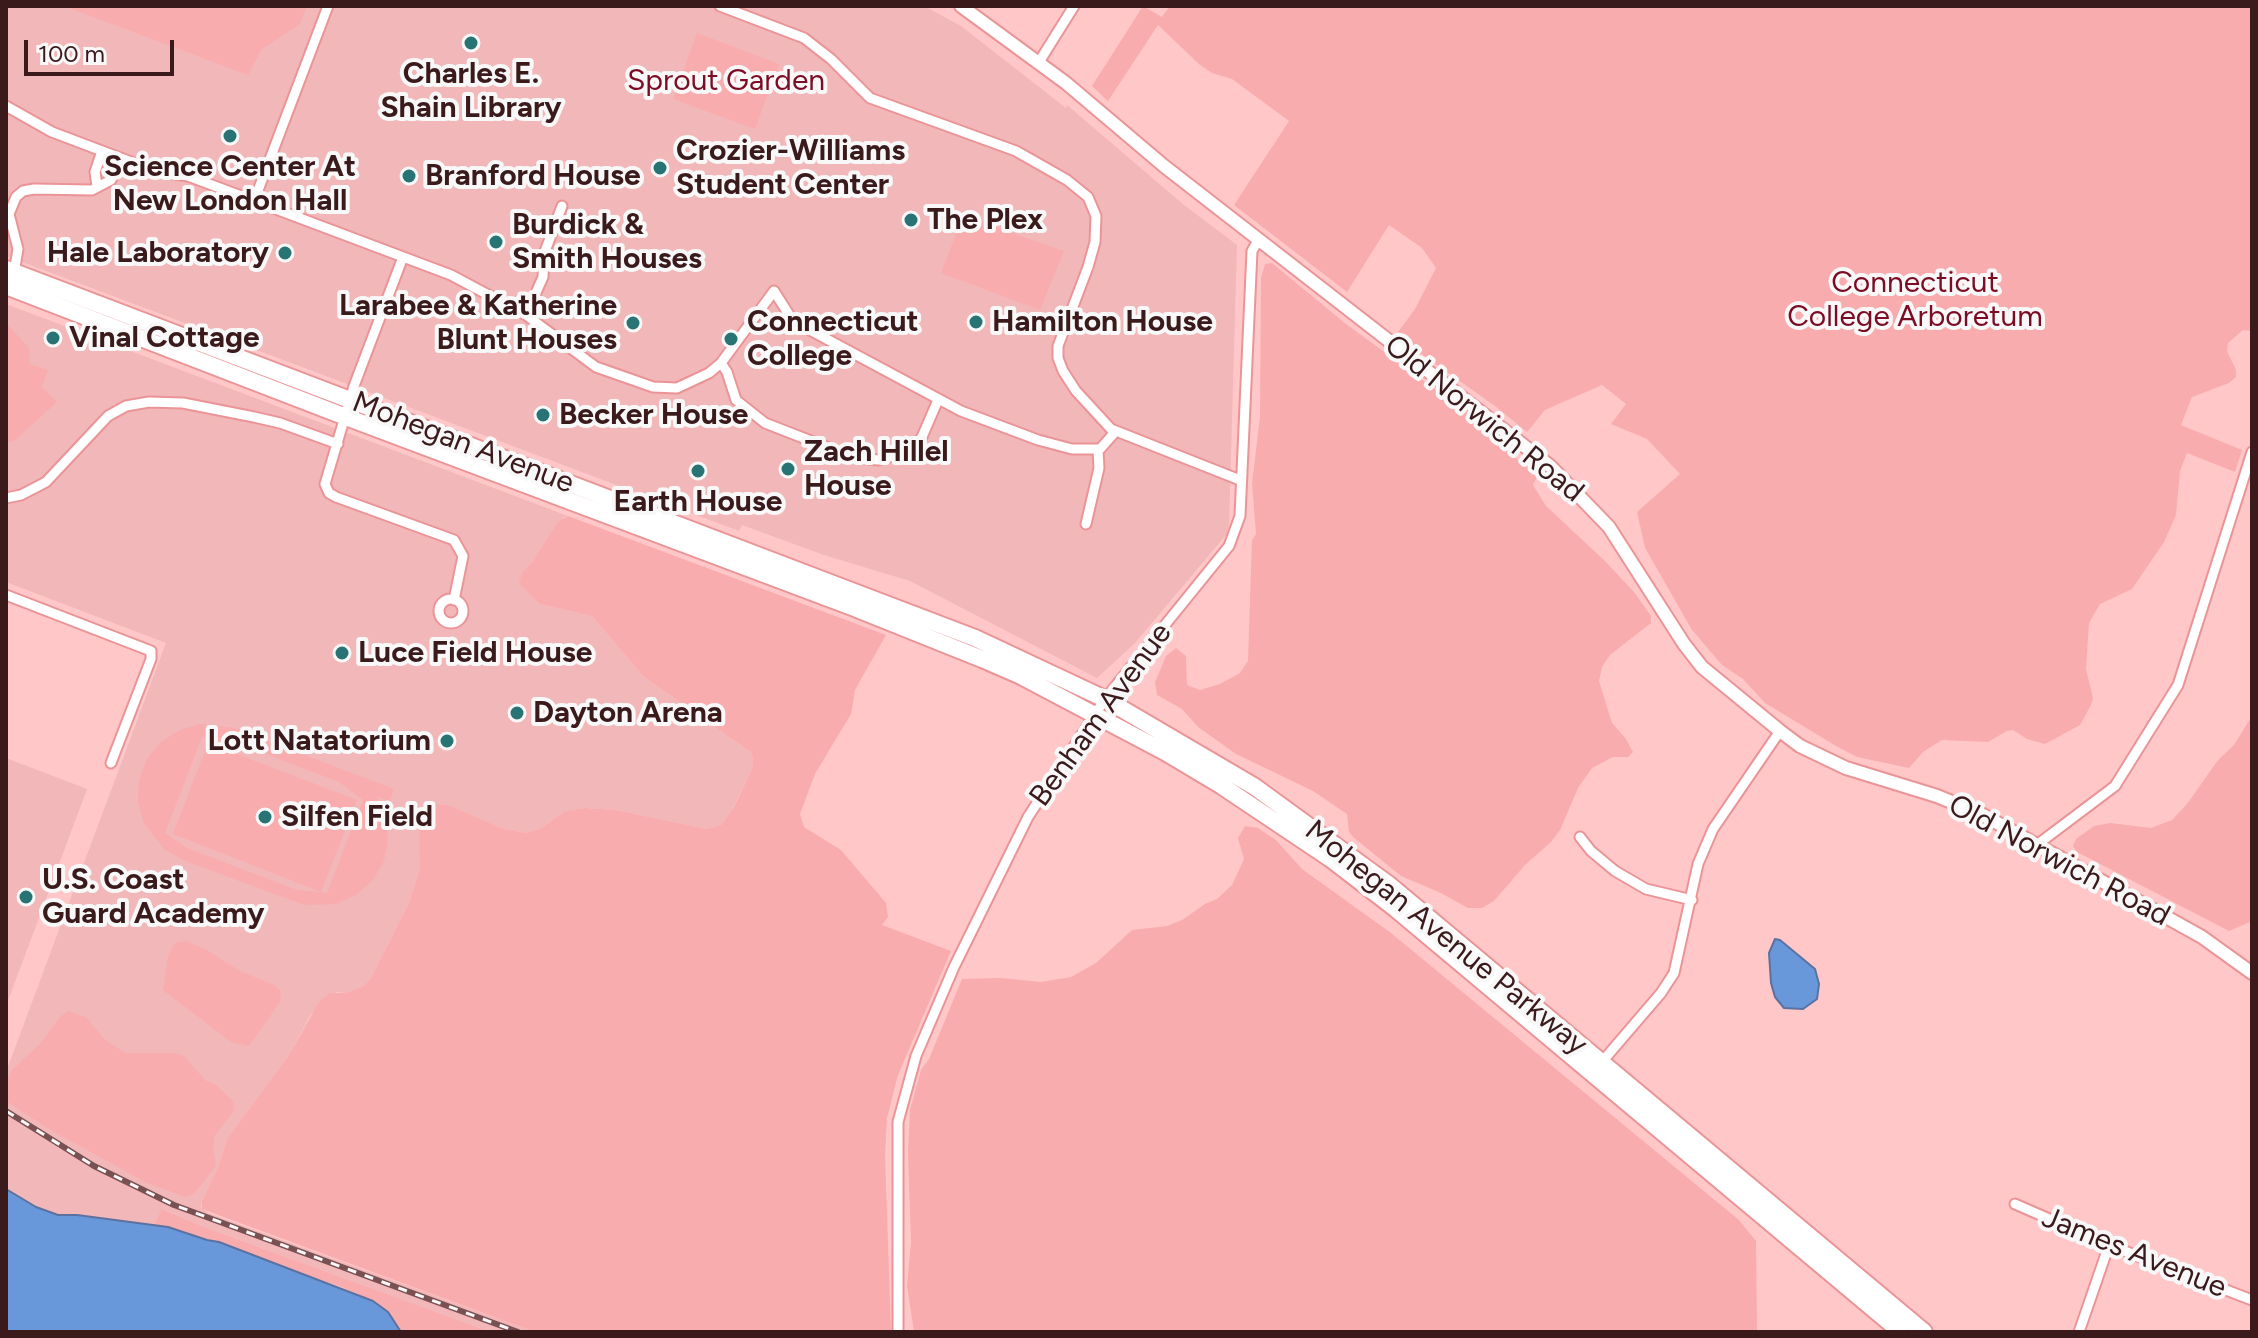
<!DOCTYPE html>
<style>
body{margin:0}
#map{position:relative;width:2258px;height:1338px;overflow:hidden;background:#ffc7c8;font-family:Figtree,sans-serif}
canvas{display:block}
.frame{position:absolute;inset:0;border:8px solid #3b1a1c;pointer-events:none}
.scale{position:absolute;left:24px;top:40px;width:150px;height:36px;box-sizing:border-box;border:4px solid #3b1a1c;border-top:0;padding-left:10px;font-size:24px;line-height:28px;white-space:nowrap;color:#3b1a1c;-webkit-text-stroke:6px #f8f8f8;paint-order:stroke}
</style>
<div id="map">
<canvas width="2258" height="1338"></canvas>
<div class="frame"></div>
<div class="scale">100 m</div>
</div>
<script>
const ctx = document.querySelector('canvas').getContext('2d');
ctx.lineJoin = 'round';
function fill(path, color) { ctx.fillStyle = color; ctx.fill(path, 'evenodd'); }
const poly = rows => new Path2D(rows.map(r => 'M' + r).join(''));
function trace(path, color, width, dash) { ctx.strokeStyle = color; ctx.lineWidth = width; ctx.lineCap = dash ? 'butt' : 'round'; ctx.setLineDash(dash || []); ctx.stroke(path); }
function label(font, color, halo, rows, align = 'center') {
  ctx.font = font + ' Figtree,sans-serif'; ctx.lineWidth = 8; ctx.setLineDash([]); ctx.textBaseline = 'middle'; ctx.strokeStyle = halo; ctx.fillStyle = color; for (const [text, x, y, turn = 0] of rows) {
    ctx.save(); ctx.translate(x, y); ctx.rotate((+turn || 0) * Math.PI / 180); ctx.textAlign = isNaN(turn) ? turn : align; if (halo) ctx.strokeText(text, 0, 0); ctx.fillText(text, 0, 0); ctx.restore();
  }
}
const built = poly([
 [6,6,924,6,961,26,1066,108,1067,105,1184,205,1237,245,1229,525,1226,535,1135,643,1097,678,910,581,824,555,742,525,739,531,6,256],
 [6,304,568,516,564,517,533,561,523,571,540,604,592,616,644,677,752,753,753,767,731,812,721,825,707,829,616,810,585,808,565,811,540,829,526,833,504,829,449,805,435,804,420,839,420,868,409,903,372,976,364,986,345,993,337,992,311,1014,289,1055,227,1139,219,1165,202,1201,201,1207,208,1213,535,1332,491,1332,204,1227,163,1209,154,1225,77,1215,58,1215,36,1207,6,1189,6,1072,166,643,6,582],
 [6,758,87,789,6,1006]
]);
const green = poly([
 [64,6,307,6,300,24,262,49,248,75],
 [1143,6,1162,17,1170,6,2252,6,2252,331,2243,330,2228,343,2227,351,2236,370,2236,377,2229,383,2192,397,2181,425,2242,450,2235,472,2187,453,2180,471,2176,515,2164,542,2132,589,2100,604,2089,623,2086,669,2093,698,2091,705,2080,725,2045,744,2027,739,2013,730,2007,731,1988,742,1942,740,1923,752,1909,768,1857,757,1836,746,1765,703,1743,679,1722,665,1692,630,1645,548,1637,512,1680,474,1647,439,1611,424,1626,404,1602,385,1545,410,1527,432,1495,406,1400,339,1398,332,1415,309,1436,268,1422,248,1389,225,1347,292,1234,205,1289,121,1232,79,1212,73,1200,65,1158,25,1108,101,1092,86],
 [697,33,779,64,755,129,673,99],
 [963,216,1064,251,1040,310,941,273],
 [1272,263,1346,324,1491,430,1513,456,1538,475,1533,485,1546,506,1605,561,1634,592,1651,616,1651,623,1610,655,1602,667,1599,681,1612,723,1626,739,1633,752,1628,757,1613,757,1592,768,1578,788,1560,830,1551,842,1525,865,1494,901,1482,908,1468,908,1441,893,1401,876,1353,837,1349,832,1347,814,1313,791,1236,754,1198,727,1182,709,1157,695,1155,682,1166,656,1176,648,1186,656,1187,685,1200,690,1220,684,1240,673,1248,661,1252,540,1256,534,1252,483,1260,417,1261,278,1265,264],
 [6,323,29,348,30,364,48,370,42,387,57,402,15,440,6,443],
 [568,516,886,635,855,690,851,714,815,774,800,814,804,827,841,850,886,903,888,917,882,925,951,951,898,1075,887,1118,885,1154,891,1332,535,1332,202,1209,202,1201,219,1165,227,1139,289,1055,319,1002,330,993,345,993,364,986,372,976,409,903,420,868,419,818,428,807,435,804,449,805,504,829,526,833,540,829,565,811,585,808,616,810,707,829,721,825,734,807,753,767,752,753,644,677,592,616,540,604,519,583,523,571,533,561,558,522],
 [2252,716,2252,921,2229,931,2077,852,2073,846,2076,839,2094,826,2110,823,2151,828,2172,820,2187,804,2218,760,2234,745],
 [201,724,234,728,394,789,390,801,377,797,386,817,388,839,384,861,373,880,356,895,336,904,304,905,183,860,164,849,144,823,138,802,139,780,147,759,161,742,180,730],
 [211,736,229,740,339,782,363,800,327,893,297,890,187,848,165,833,202,737],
 [208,743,357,800,321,892,173,834],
 [1245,826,1258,828,1276,840,1302,869,1391,933,1739,1220,1756,1241,1757,1332,914,1332,907,1286,911,1242,908,1153,910,1110,921,1070,929,1059,962,979,1001,978,1041,982,1071,977,1096,963,1132,930,1167,926,1182,920,1205,904,1217,899,1232,885,1244,859,1238,838],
 [186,941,207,950,238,970,274,985,281,991,280,1002,249,1046,231,1042,163,990,168,956,175,943],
 [68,1011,86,1017,105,1040,126,1053,176,1053,184,1056,205,1080,216,1085,234,1102,233,1112,215,1135,213,1146,216,1166,194,1194,185,1197,145,1182,47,1128,6,1101,6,1082,12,1070,41,1043,59,1018],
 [162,1209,204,1227,491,1332,400,1332,389,1314,373,1301,339,1286,255,1258,128,1235,130,1222,154,1225]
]);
const water = poly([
 [1775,939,1780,940,1815,969,1819,984,1817,999,1803,1009,1784,1008,1775,997,1771,983,1769,953,1775,939],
 [6,1189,36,1207,58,1215,77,1215,168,1227,207,1240,219,1242,373,1301,388,1312,401,1332,6,1332,6,1189]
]);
const street = poly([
 [720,6,804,38,831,59,870,98,1016,151,1067,180,1088,197,1096,216,1095,242,1088,267,1058,346,1058,358,1063,371,1076,391,1111,429,1240,480],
 [1039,62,1074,6],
 [6,106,52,132,155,171,188,176,451,275,526,315,596,367,653,387,677,388,709,373,721,363,774,291,793,321,961,411,1038,440,1072,449,1100,449,1116,431],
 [97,186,95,172,102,151],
 [254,201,328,6],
 [403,257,354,386,325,484,329,493,336,497,454,540,463,556,454,600],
 [14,273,18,249,9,214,16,197,23,191,34,189,92,190,111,180,121,158],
 [526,315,543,277,544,254,562,206],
 [721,363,727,372,736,400,765,423,852,457,878,460,909,452,922,437,938,400],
 [6,498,21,495,46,482,108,416,126,406,149,402,183,403,254,417,280,423,338,444],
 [1086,524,1099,468,1098,450],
 [6,595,151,651,151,659,111,763],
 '439 611a12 12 0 1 1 24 0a12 12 0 1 1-24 0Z',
 [1580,837,1591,851,1615,871,1646,889,1692,900],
 [2038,844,2115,786,2178,685,2252,452],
 [1601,1063,1661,993,1674,973,1698,864,1713,829,1780,731],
 [2015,1204,2109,1245,2252,1300],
 [898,1332,898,1122,916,1056,954,967,1028,817,1105,699,1229,546,1240,516,1252,251,1259,239],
 [2079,1332,2109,1245]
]);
const secondary = poly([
 [961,6,1066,83,1164,166,1550,466,1609,527,1684,644,1702,667,1780,731,1800,746,1846,768,1937,796,1983,815,2202,937,2252,973]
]);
const highway = poly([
 [6,269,975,638,1105,699,1255,787,1388,884,1924,1332],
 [6,286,346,417,852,607,982,659,1019,675,1165,752,1222,786,1331,859,1396,909,1901,1332]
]);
const rail = poly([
 [6,1111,94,1166,174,1205,518,1332]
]);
const markers = [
 [471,43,8,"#287374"],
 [230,136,8,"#287374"],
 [660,168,8,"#287374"],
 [409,176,8,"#287374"],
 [911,220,8,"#287374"],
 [496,242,8,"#287374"],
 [285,253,8,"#287374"],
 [976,322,8,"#287374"],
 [633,323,8,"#287374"],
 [53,338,8,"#287374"],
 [731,339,8,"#287374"],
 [543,415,8,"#287374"],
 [788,469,8,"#287374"],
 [698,471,8,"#287374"],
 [342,653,8,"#287374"],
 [517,713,8,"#287374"],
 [447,741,8,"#287374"],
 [265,817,8,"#287374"],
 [26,897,8,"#287374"]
];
const poiNames = [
 ["Charles E.",471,74,"center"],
 ["Shain Library",471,108,"center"],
 ["Crozier-Williams",676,151],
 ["Student Center",676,185],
 ["Science Center At",230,167,"center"],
 ["New London Hall",230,201,"center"],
 ["Branford House",425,176],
 ["The Plex",927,220],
 ["Burdick &",512,225],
 ["Smith Houses",512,259],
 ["Hale Laboratory",269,253,"right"],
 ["Larabee & Katherine",617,306,"right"],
 ["Blunt Houses",617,340,"right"],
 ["Connecticut",747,322],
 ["College",747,356],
 ["Hamilton House",992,322],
 ["Vinal Cottage",69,338],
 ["Becker House",559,415],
 ["Zach Hillel",804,452],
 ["House",804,486],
 ["Earth House",698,502,"center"],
 ["Luce Field House",358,653],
 ["Dayton Arena",533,713],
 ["Lott Natatorium",431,741,"right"],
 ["Silfen Field",281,817],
 ["U.S. Coast",42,880],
 ["Guard Academy",42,914]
];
const parkNames = [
 ["Sprout Garden",726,81],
 ["Connecticut",1915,283],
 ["College Arboretum",1915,317]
];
const streetNames = [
 ["Old Norwich Road",1484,419,39],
 ["Mohegan Avenue",463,443,21],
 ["Benham Avenue",1101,715,-54],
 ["Old Norwich Road",2059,861,28],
 ["Mohegan Avenue Parkway",1446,938,39],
 ["James Avenue",2134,1253,22]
];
fill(built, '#f2b7b8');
fill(green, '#f9acae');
fill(water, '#6998da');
trace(water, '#5b72a1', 2);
trace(street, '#eb9497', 13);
trace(secondary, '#eb9497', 16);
trace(highway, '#eb9497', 20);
trace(street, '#fff', 9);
trace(secondary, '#fff', 12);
trace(highway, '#fff', 16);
trace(rail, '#795153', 6);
trace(rail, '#f8f8f8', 3, [9]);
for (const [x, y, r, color] of markers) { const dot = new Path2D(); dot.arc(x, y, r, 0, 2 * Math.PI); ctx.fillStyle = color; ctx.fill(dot); trace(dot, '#f8f8f8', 3); }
label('bold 30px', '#3b1a1c', '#f8f8f8', poiNames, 'left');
label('30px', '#7b0c24', '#f8f8f8', parkNames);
label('30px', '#3b1a1c', '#f8f8f8', streetNames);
</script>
